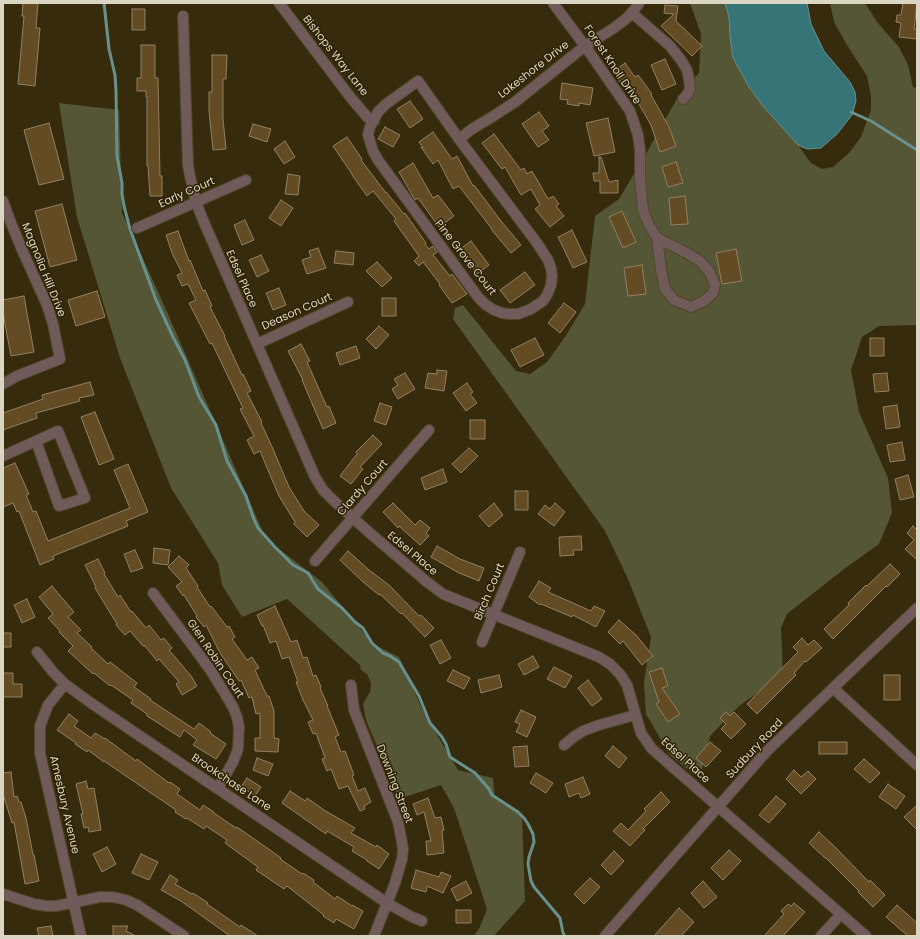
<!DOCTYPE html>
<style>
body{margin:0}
#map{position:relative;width:920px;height:939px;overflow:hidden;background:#372b0d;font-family:Poppins,sans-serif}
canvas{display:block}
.frame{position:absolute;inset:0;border:4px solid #dbd5c3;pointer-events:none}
</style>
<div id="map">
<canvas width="920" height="939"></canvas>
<div class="frame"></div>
</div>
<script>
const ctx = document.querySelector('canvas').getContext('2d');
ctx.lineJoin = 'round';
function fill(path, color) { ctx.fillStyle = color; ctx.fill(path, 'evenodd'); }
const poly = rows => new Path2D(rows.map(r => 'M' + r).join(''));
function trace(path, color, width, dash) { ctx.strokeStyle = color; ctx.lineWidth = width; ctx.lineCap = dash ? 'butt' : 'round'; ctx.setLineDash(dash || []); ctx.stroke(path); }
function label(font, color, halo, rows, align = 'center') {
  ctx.font = font + ' Poppins,sans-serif'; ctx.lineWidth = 3; ctx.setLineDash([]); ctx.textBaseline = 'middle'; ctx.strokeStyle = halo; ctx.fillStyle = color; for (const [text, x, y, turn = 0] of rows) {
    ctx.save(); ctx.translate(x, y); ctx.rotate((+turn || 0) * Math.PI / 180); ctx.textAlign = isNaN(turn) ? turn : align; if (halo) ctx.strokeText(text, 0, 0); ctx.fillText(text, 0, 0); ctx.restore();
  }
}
const green = poly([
 [690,3,724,3,726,6,729,17,730,36,733,58,749,87,763,106,798,145,811,163,822,169,833,167,850,152,861,137,871,110,871,96,867,76,847,45,834,22,830,3,865,3,877,22,899,47,908,65,913,87,917,88,917,325,879,326,862,337,851,370,859,412,888,478,892,513,879,544,844,569,787,614,781,628,783,675,739,706,710,736,702,769,692,773,670,755,646,714,644,682,651,637,628,579,605,531,453,319,455,308,463,305,516,371,530,374,547,362,565,337,585,304,595,216,619,199,647,152,679,95,699,73,701,34],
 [59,103,119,110,122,213,164,305,266,539,322,582,373,644,399,657,423,711,458,770,493,778,495,798,522,815,525,901,494,936,474,936,480,927,487,909,454,808,441,785,399,799,366,720,363,704,370,692,371,683,367,674,360,669,361,666,287,599,242,617,222,585,218,563,171,488,120,358,77,217]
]);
const water = poly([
 [724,3,807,3,811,24,824,51,850,82,855,92,856,101,852,115,837,134,821,148,807,149,798,145,763,106,749,87,733,58,730,36,729,17,726,6,724,3]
]);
const stream = poly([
 [104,3,109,49,115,75,116,91,117,156,122,183,122,194,124,206,130,229,156,300,173,337,185,360,199,397,216,425,227,461,246,496,253,517,258,528,275,547,293,565,308,573,318,589,342,608,355,622,363,628,372,643,383,653,390,656,399,662,419,696,430,723,442,737,446,744,450,757,475,773,489,789,492,795,518,812,524,818,528,824,533,834,534,842,529,857,528,864,531,881,534,887,560,918,563,933,565,936],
 [851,112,871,121,917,150]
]);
const building = poly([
 [23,3,38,3,36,28,40,28,35,86,18,84,24,16,22,16,23,3],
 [903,3,917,3,914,29,917,29,917,39,899,37,901,23,896,22,897,15,901,15,903,3],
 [665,5,678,6,676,21,702,46,692,56,661,26,674,14,664,13,665,5],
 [132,9,145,9,145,30,132,30,132,9],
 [141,45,155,45,155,78,158,78,160,176,162,176,162,196,150,196,148,166,147,166,147,97,146,97,146,91,137,91,137,78,141,78,141,45],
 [212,55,227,55,226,79,223,79,223,119,226,149,213,150,209,111,209,92,212,92,212,55],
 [665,59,676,84,662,90,651,65,665,59],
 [625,63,635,77,638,75,652,94,651,95,669,127,676,146,660,152,651,125,629,87,625,89,613,72,625,63],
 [562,83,593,88,590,105,579,103,579,106,567,104,568,100,560,99,562,83],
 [410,101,423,119,410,128,397,109,410,101],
 [539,112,549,126,542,131,549,140,538,147,522,124,539,112],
 [608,118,615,152,594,156,586,123,608,118],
 [49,123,64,179,39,185,24,130,49,123],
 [253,124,271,129,267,142,249,136,253,124],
 [385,127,400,135,393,147,378,139,385,127],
 [433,132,452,159,457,156,473,186,474,185,501,221,521,245,511,253,491,229,492,229,459,186,453,189,438,160,433,164,421,147,423,148,419,142,433,132],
 [494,134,521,170,524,168,527,174,532,171,548,199,553,196,559,204,556,206,564,216,550,227,535,209,540,205,531,189,521,195,505,167,502,169,482,143,494,134],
 [347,137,362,159,361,160,386,193,386,192,404,214,405,213,426,243,425,244,429,249,433,246,437,252,433,255,450,276,452,274,467,294,452,303,439,285,440,284,423,262,419,266,414,261,419,256,394,221,396,219,373,191,367,196,352,175,352,174,333,146,347,137],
 [285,141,295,157,284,164,274,149,285,141],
 [599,157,601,157,609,182,618,180,618,193,600,193,600,181,594,181,593,173,599,173,599,157],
 [676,162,683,183,668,187,662,167,676,162],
 [413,163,433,198,438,195,454,216,439,227,418,198,415,200,399,172,413,163],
 [288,174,300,176,298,195,285,194,288,174],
 [685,196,688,224,671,225,669,198,685,196],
 [281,200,293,208,281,226,269,218,281,200],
 [62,204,77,260,50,267,35,211,62,204],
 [622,211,636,242,623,248,609,217,622,211],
 [245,220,254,240,242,245,234,225,245,220],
 [572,230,587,262,573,268,558,237,572,230],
 [178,231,189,261,190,260,203,291,205,290,212,306,210,307,225,336,224,336,242,375,243,374,251,391,247,393,262,422,261,423,273,449,289,487,304,511,319,525,307,537,294,524,295,522,279,496,260,451,254,454,247,440,254,436,240,409,243,408,212,343,210,344,189,303,196,300,188,284,182,286,177,275,182,273,172,253,166,235,178,231],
 [471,241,489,265,477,274,459,250,471,241],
 [318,248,326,268,307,274,302,260,311,257,309,251,318,248],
 [736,249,742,281,722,284,716,253,736,249],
 [336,251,354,253,353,265,334,263,336,251],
 [261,255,269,271,257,277,249,260,261,255],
 [377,262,392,278,382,287,366,271,377,262],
 [642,265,646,294,628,296,624,268,642,265],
 [525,272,535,285,510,303,500,290,525,272],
 [279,288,286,305,273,310,266,293,279,288],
 [97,291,105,317,76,326,68,300,97,291],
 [24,296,34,352,11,356,3,313,3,300,24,296],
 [382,298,396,298,396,316,382,316,382,298],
 [564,303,576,312,560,333,548,323,564,303],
 [379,326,389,335,376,349,366,339,379,326],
 [535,338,544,355,520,367,511,350,535,338],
 [870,338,884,338,884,356,870,356,870,338],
 [301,344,310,361,307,362,327,407,329,406,336,423,323,429,302,380,303,380,288,351,301,344],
 [356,346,360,358,340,365,336,353,356,346],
 [437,370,447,371,444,391,425,388,428,373,437,374,437,370],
 [405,373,415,389,398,399,392,389,398,385,394,379,405,373],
 [887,373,889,391,875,392,873,374,887,373],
 [90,382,94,395,79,398,80,401,36,413,37,418,3,430,3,413,43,399,42,395,90,382],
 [467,383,473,392,470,394,477,403,466,411,453,393,467,383],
 [380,403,392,407,386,425,374,421,380,403],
 [897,405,900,427,886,429,883,407,897,405],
 [95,412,114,459,99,465,81,417,95,412],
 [470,420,485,420,485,439,470,439,470,420],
 [373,435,382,444,360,467,363,469,351,484,340,476,357,454,356,452,373,435],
 [902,442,905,460,890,462,887,445,902,442],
 [469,448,478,456,461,473,452,464,469,448],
 [15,463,29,494,26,495,33,512,36,511,48,541,130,508,114,470,128,464,148,512,126,521,128,526,53,556,54,559,40,565,19,511,17,512,13,503,3,507,3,468,15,463],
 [443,469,447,482,425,490,421,478,443,469],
 [908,475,914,497,900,500,895,479,908,475],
 [515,491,528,491,528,510,515,510,515,491],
 [393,503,415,525,420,520,430,528,426,533,429,536,420,545,399,526,398,528,383,512,393,503],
 [494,503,503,515,489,527,479,516,494,503],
 [555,503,565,512,554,526,538,514,545,505,550,509,555,503],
 [913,526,917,530,917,560,905,549,914,540,907,533,913,526],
 [581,536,582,550,573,550,574,555,560,556,559,537,581,536],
 [437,546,460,559,484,568,479,581,459,573,431,557,437,546],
 [154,548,170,550,168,565,153,563,154,548],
 [135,550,143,568,131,572,124,554,135,550],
 [348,551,369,570,389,585,419,616,421,615,434,628,425,637,402,613,401,614,380,594,379,595,363,582,340,560,348,551],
 [179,556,189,565,186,568,198,586,197,587,210,607,211,606,227,627,229,626,235,637,232,639,247,660,252,657,259,668,255,670,267,696,269,696,274,711,274,738,279,739,278,752,255,751,255,738,260,738,260,713,256,714,252,697,249,698,241,680,239,681,220,653,206,625,204,627,196,617,197,616,184,595,183,596,176,586,182,582,168,567,179,556],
 [98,559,105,573,104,574,118,597,120,595,131,612,132,611,146,628,149,625,161,640,164,638,172,648,169,650,191,676,197,686,182,695,176,684,179,682,159,659,157,661,144,645,143,646,130,631,125,635,116,625,117,624,95,588,96,587,85,565,98,559],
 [890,564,900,574,887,587,886,586,833,639,824,629,849,605,848,603,866,585,867,586,890,564],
 [539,581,551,588,548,592,591,611,594,606,605,611,596,627,573,615,572,617,541,604,540,605,529,597,539,581],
 [52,586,74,612,68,617,81,630,77,633,92,647,91,648,108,664,110,662,137,683,134,687,151,699,150,700,194,729,199,723,211,732,210,733,226,744,216,759,193,745,197,740,184,730,180,737,147,716,147,714,131,703,133,700,111,685,110,686,94,673,93,674,68,651,73,646,59,632,60,631,48,618,53,614,39,597,52,586],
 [27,599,35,617,22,623,14,605,27,599],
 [275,606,291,642,297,640,303,658,307,657,313,676,316,675,321,687,320,688,328,706,327,706,339,735,335,737,341,752,345,751,354,775,352,776,358,791,365,788,371,802,364,806,365,809,360,811,348,786,339,789,331,769,327,771,322,759,325,758,316,733,313,734,308,722,313,720,303,700,296,682,298,682,289,657,282,659,276,641,270,643,263,625,262,626,257,615,275,606],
 [619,620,636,635,653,656,642,665,623,641,620,644,608,632,619,620],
 [3,633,11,633,11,647,3,647,3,633],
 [802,638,808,645,814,640,822,648,806,662,805,661,794,673,796,675,757,714,747,704,798,652,793,647,802,638],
 [441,640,451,658,440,664,430,645,441,640],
 [533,656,539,667,524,675,518,664,533,656],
 [554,667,572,676,565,688,547,679,554,667],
 [662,668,668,686,662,688,680,714,668,722,656,704,659,702,649,672,662,668],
 [453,670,470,678,464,689,447,681,453,670],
 [3,673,13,673,13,684,22,684,22,697,3,697,3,673],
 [499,675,502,687,481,693,478,680,499,675],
 [884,675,900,675,900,700,884,700,884,675],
 [588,680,602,699,592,706,578,688,588,680],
 [521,710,536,717,527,737,516,732,520,724,515,722,521,710],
 [726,712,730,716,734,712,746,724,731,739,721,729,726,724,720,718,726,712],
 [69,714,78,721,74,726,91,738,95,733,105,739,105,738,136,761,137,759,169,783,170,782,180,789,177,794,200,810,203,805,214,812,214,813,236,828,237,827,270,850,281,858,280,859,302,874,303,873,314,880,313,882,335,899,337,896,352,906,352,905,363,911,354,929,336,919,334,923,323,916,324,915,287,886,284,889,256,870,258,867,225,843,227,840,206,826,204,829,187,818,186,819,175,812,176,810,120,772,104,761,104,762,88,750,87,752,75,744,76,743,57,730,69,714],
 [710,742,721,751,706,767,696,758,710,742],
 [819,742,847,742,847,754,819,754,819,742],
 [527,746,529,766,515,767,513,747,527,746],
 [613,746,627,758,619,768,605,756,613,746],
 [257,758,273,764,268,776,253,770,257,758],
 [864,759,880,773,870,783,854,769,864,759],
 [794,770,801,777,808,771,816,779,801,794,786,779,794,770],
 [11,772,14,797,17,796,19,802,21,802,26,818,33,855,34,855,39,881,25,884,14,822,12,823,3,794,3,773,11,772],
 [536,773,553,783,546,793,530,783,536,773],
 [583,777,590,794,581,798,579,793,569,797,565,784,583,777],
 [247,778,261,787,255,796,241,787,247,778],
 [86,781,88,789,94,788,101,830,89,832,88,827,84,828,81,814,83,814,76,784,86,781],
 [888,784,905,796,896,809,879,797,888,784],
 [290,791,305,801,307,798,324,810,355,828,351,833,376,847,377,845,389,854,379,869,367,861,367,860,352,851,354,847,327,831,326,834,282,803,290,791],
 [661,792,670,802,643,829,645,830,630,846,613,831,621,823,628,830,646,811,644,809,661,792],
 [776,796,786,804,769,823,759,815,776,796],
 [428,798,435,818,441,817,444,830,442,831,444,853,427,855,426,841,431,841,424,812,417,815,413,804,428,798],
 [917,805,917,830,904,817,917,805],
 [819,832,835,847,869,882,870,880,885,895,873,907,858,892,859,891,826,858,825,858,809,843,819,832],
 [107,847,116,864,102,872,93,854,107,847],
 [729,850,741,861,723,880,711,868,729,850],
 [614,851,624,861,611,875,601,865,614,851],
 [141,854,158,862,149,880,132,873,141,854],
 [416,870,439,877,441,872,451,876,443,893,427,886,426,892,411,888,416,870],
 [170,875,178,880,175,884,192,894,193,893,208,903,207,904,240,927,241,925,258,936,230,936,181,901,161,890,170,875],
 [590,878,600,887,584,904,574,894,590,878],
 [466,881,472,893,457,901,451,889,466,881],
 [703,881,717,897,704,908,691,893,703,881],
 [794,903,805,912,783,936,764,936,784,914,781,911,788,904,791,906,794,903],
 [897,905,917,923,917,936,908,936,886,917,897,905],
 [679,908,694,922,681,936,654,936,679,908],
 [456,910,471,910,471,923,456,923,456,910],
 [51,926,53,936,39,936,37,928,51,926],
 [113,926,128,926,126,931,136,936,113,936,113,926]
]);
const minor = poly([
 [279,3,351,98,368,118,374,121],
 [553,3,585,46,630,111,638,135,640,150,640,178,643,211,649,225,657,238,661,270,665,289,674,300,691,307,704,301,713,293,715,284,709,271,700,261,685,252,657,238],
 [632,13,670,46,681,60,687,70,689,79,690,89,687,95,683,99],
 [183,16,188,165,190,176,196,202,203,220,315,477,323,490,334,501,371,534,427,582,443,594,599,657,610,664,620,674,627,685,641,733,652,749,866,936],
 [418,81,459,139,537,243,548,260,551,268,552,276,551,285,547,295,543,301,531,309,518,314,509,314,502,313,494,310,486,305,478,297,378,160,373,151,368,135,370,127,378,112,386,104,418,81],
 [459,139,472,129,492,117,515,102,585,46,614,28,627,18,634,10,639,3],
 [3,201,11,223,23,252,47,305,53,324,60,359,17,376,3,384],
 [137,228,246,180],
 [257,344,348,302],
 [3,456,58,431,85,498,59,506,36,441],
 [315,561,429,430],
 [153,593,195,649,211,671,233,707,237,717,239,727,238,749,233,762,218,788],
 [482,642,520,552],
 [37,652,53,672,65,684,91,703,387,903,412,917,422,921],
 [65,684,48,705,40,726,40,753,81,936],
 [351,685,354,710,398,822,402,842,403,850,402,859,395,883,374,936],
 [833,688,917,765],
 [564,745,575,736,583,731,599,725,635,715],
 [3,894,34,904,47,906,56,906,100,897,113,897,126,900,137,905,184,936],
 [605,936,767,751,917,608],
 [821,936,841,914]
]);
const streetNames = [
 ["Bishops Way Lane",335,56,52],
 ["Forest Knoll Drive",612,65,56],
 ["Lakeshore Drive",534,70,-38],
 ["Early Court",187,193,-24],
 ["Pine Grove Court",465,258,52],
 ["Magnolia Hill Drive",43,270,68],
 ["Edsel Place",241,279,66],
 ["Deason Court",297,312,-24],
 ["Clardy Court",363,488,-49],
 ["Edsel Place",412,554,40],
 ["Birch Court",490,592,-67],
 ["Glen Robin Court",215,659,56],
 ["Sudbury Road",755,749,-47],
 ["Edsel Place",685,761,42],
 ["Brookchase Lane",231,783,34],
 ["Downing Street",394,784,69],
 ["Amesbury Avenue",64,805,77]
];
fill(green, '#545635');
fill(water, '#367478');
trace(water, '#68918e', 1);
trace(stream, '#68918e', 3);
fill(building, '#634c24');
trace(building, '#938062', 1);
trace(minor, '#51462a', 12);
trace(minor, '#705a5a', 10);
label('11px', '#dbd5c3', '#2d2203', streetNames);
</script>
